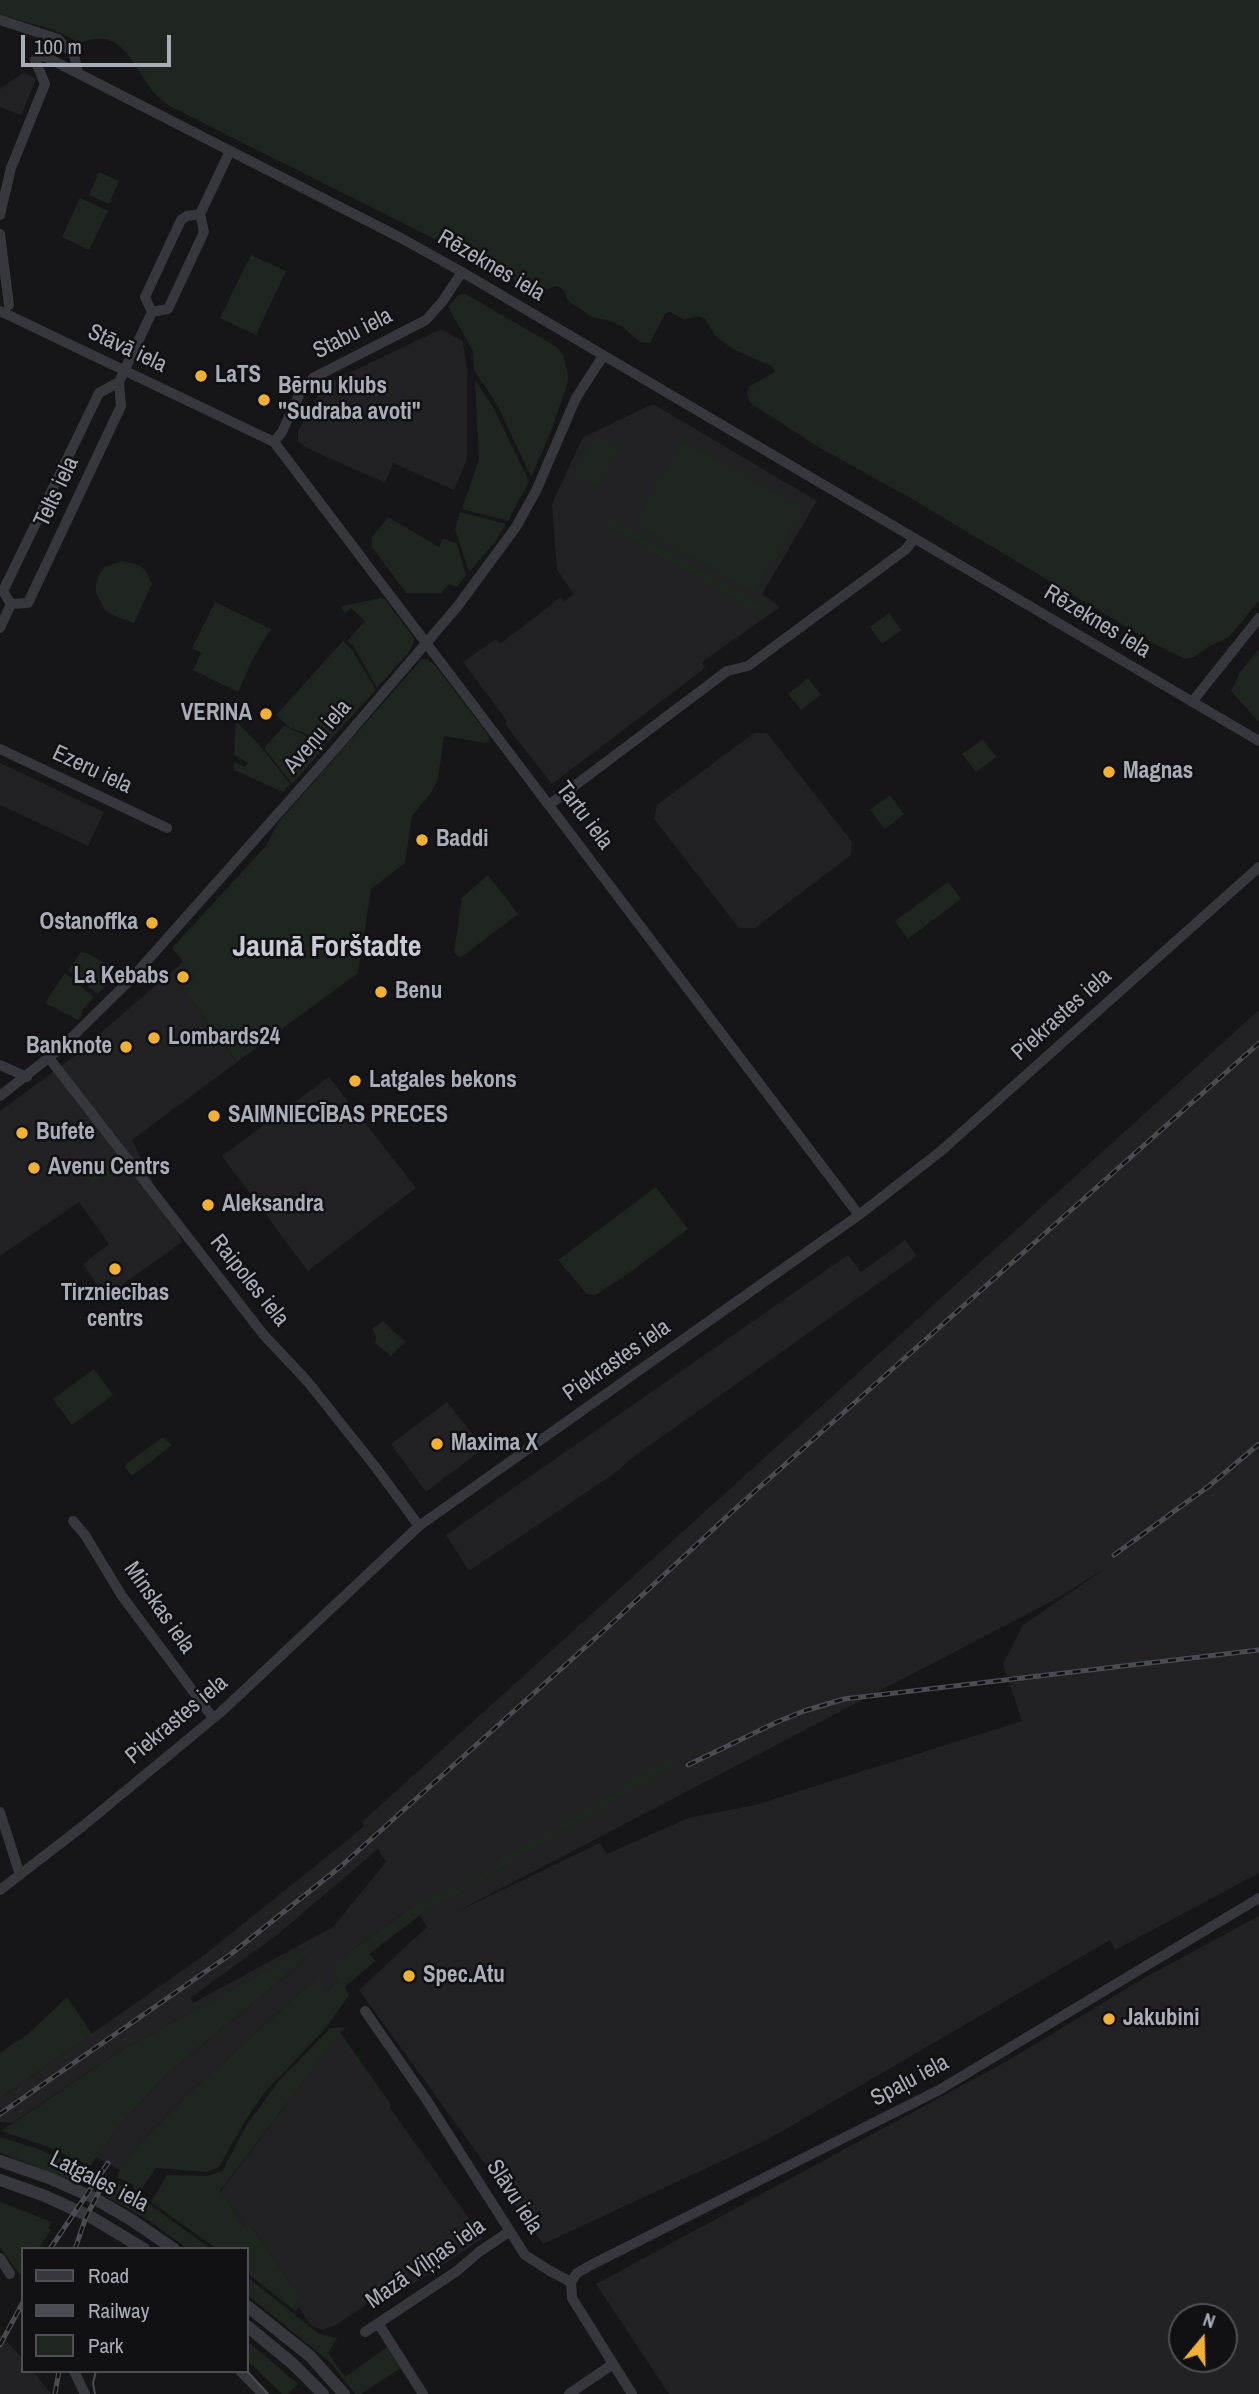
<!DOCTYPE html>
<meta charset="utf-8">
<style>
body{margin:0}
#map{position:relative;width:1259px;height:2394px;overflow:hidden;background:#161618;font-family:"Archivo Narrow",sans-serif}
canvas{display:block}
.legend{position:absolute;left:21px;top:2247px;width:228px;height:126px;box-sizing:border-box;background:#111113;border:2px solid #4d4f55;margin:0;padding:9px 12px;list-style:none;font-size:21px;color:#a8adb8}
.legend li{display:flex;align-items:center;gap:14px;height:35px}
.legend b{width:35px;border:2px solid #4d4f55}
.north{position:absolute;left:1168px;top:2303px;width:70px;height:70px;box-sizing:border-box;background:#111113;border:2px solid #4d4f55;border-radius:50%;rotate:19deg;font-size:19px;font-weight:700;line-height:28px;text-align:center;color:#a8adb8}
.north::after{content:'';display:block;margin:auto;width:24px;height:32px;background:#f2b134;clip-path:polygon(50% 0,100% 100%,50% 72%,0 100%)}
.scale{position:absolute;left:21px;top:35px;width:150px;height:32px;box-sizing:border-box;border:4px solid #a8adb8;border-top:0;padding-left:9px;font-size:21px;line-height:24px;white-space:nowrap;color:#a8adb8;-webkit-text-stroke:5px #111113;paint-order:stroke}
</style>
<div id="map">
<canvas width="1259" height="2394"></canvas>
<ul class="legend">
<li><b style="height:9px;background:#37383d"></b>Road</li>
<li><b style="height:9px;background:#4a4c52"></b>Railway</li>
<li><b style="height:19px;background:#1e261f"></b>Park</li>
</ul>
<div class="north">N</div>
<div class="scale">100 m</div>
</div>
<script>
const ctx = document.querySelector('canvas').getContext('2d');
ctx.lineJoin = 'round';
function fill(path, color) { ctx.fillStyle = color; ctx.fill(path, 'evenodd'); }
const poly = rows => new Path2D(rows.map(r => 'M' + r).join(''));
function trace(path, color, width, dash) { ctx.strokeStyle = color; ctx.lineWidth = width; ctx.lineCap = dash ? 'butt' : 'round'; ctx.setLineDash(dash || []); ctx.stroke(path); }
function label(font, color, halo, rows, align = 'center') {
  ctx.font = font + ' "Archivo Narrow",sans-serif'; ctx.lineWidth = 5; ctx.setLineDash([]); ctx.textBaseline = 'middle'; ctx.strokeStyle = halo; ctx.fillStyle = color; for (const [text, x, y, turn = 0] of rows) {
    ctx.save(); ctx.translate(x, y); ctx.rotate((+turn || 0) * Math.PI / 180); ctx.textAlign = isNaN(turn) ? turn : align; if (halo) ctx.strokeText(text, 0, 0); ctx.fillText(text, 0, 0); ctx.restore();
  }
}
const built = poly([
 [24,72,36,79,21,115,0,107,0,89],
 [441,329,463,341,467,371,467,459,454,490,393,463,385,483,305,447,298,440,298,431,324,385],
 [653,404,817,501,762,594,780,607,702,662,705,668,552,784,505,724,507,721,463,662,496,639,500,644,561,597,564,601,574,594,557,570,552,504,583,437],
 [754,733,767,733,852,842,851,855,755,928,739,928,654,819,657,805],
 [0,763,104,812,88,846,0,805],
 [184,961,195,976,181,987,237,1062,132,1140,182,1242,105,1297,83,1264,109,1244,79,1202,0,1256,0,1111,68,1061],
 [1259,1010,1259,1873,1115,1950,1110,1940,767,2140,543,2244,359,1990,427,1927,414,1906,349,1952,331,1969,339,1981,326,1990,317,1979,302,1991,188,2094,141,2142,120,2170,96,2157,124,2120,169,2072,281,1980,308,1955,317,1943,119,2052,12,2123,0,2122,0,2098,203,1956,349,1839,364,1826,362,1822],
 [1106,1568,1023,1625,1003,1664,1022,1721,755,1805,688,1818,607,1854,600,1843,454,1913,1054,1600],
 [378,1849,386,1862,333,1927,193,2003,190,1998,277,1935],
 [329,1077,416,1188,308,1271,222,1156],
 [905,1240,917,1256,629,1460,618,1471,469,1571,446,1535,848,1255,861,1272],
 [447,1402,484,1448,426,1492,391,1444],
 [1259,1916,1259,2394,669,2394,596,2284,1009,2060,1144,1978],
 [1182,2317,1224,2317,1224,2359,1182,2359],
 [338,2035,483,2238,379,2307,373,2300,336,2325,322,2330,311,2325,295,2302,300,2297,250,2225,246,2228,220,2192],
 [0,2334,23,2359,23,2371,33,2371,51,2394,0,2394]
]);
const green = poly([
 [0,0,1259,0,1259,601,1229,637,1208,647,1194,657,1185,659,1160,647,912,499,820,448,750,403,747,393,750,386,775,372,775,370,771,366,735,350,716,337,705,319,698,316,685,320,670,312,665,314,650,343,640,342,623,327,608,320,594,318,571,303,567,299,565,291,561,288,556,286,545,290,537,290,520,282,166,104,153,92,126,52,116,43,106,39,93,39,80,43,51,29,0,15],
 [99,172,119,181,109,204,89,195],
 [80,198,108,211,89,250,62,237],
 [251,255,286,271,256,335,220,318],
 [464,293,557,347,564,357,568,376,567,385,550,434,531,477,498,406,474,370,473,351,448,307,458,295],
 [475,380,494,409,529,481,508,521,462,509,479,459],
 [596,434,620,448,596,489,572,475],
 [683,439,804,509,754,594,633,524],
 [460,512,506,524,496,541,469,572,455,529],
 [388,517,439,547,443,538,457,544,466,575,457,587,449,584,441,593,406,593,372,547,372,537],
 [611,518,765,607,761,615,606,526],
 [122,561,139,565,146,571,152,584,134,623,112,615,105,610,96,593,96,584,99,575,105,567],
 [381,598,385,599,413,637,414,642,410,651,377,688,353,645,347,641,365,621,351,608,345,613,341,608,343,606],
 [215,602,271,629,254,657,238,692,193,670,201,653,192,648],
 [889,613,901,630,882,644,870,627],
 [343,641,352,650,376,690,328,742,290,728,276,715],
 [1259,649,1259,722,1231,691,1240,672],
 [427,659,435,665,489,736,489,740,486,743,444,736,438,779,431,793,412,816,405,863,371,889,358,973,237,1062,181,987,195,976,172,948,266,846,277,824,302,795,421,660],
 [808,678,821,695,801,710,788,694],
 [236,721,263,749,290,784,283,792,234,770,234,762,245,767,248,763,234,755],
 [284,726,327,745,292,784,264,748],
 [983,739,996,757,976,772,962,754],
 [890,795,904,814,885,829,870,810],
 [488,875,518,914,460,958,454,952,462,898],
 [948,882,961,899,908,939,895,921],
 [81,952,87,953,121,972,97,994,68,970],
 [65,973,94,997,83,1009,81,1017,78,1020,45,1003],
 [104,1158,116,1161,120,1167,91,1189,85,1181,85,1173,90,1164],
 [656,1187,688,1229,629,1273,594,1296,587,1294,558,1260],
 [383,1321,405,1342,391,1356,375,1343,376,1336,372,1329],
 [94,1369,113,1395,72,1425,53,1399],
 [163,1437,172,1445,132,1476,125,1467,126,1464],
 [669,1758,674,1767,418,1917,369,1954,375,1961,345,1987,349,1995,325,2029,264,2093,245,2121,219,2167,207,2172,156,2168,139,2192,133,2188,134,2185,117,2177,120,2169,141,2142,188,2094,302,1991,318,1978,326,1990,338,1982,330,1969,349,1952,417,1904,454,1886,459,1890,476,1881,476,1876,495,1867,501,1858,549,1831,553,1836,561,1831,558,1825,618,1790,649,1767,652,1769],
 [319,1941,308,1955,281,1980,169,2072,124,2120,90,2166,48,2147,1,2131,119,2052],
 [67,1997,92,2034,0,2098,0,2053,28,2034],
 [346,2027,340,2032,391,2105,389,2108,338,2036,220,2191,245,2227,250,2225,301,2298,295,2302,299,2307,295,2311,247,2273,247,2249,217,2249,151,2202,167,2175,208,2176,222,2171,246,2126,277,2083,330,2028],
 [0,2137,38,2149,117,2183,133,2192,211,2249,188,2249,148,2220,107,2197,109,2193,80,2180,78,2183,0,2153],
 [0,2202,52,2222,48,2228,51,2230,38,2249,23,2249,23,2271,20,2275,0,2247],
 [247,2277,318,2333,337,2338,328,2353,345,2377,387,2347,401,2368,361,2394,355,2394,331,2363,247,2295],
 [247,2341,298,2384,288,2394,282,2394,247,2360]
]);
const minor = poly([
 [0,20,58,39,74,55,78,72],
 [0,215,11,168,45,84,35,60,40,56,46,57,401,238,462,272,1259,741],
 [0,234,9,305],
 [0,311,274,442,859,1215],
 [152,312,168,309,204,232,200,214,230,151],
 [152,312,145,297,181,220,187,216,200,214],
 [274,442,282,432,300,393,313,378,426,320,442,302,462,272],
 [11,604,28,603,121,406,119,382,152,312],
 [11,604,3,591,99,393,119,382],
 [0,628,11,604],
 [1192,702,1259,618],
 [0,749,167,828],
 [549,805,727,671,748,666,905,550,915,538],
 [49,1058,263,1334,308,1382,377,1469,419,1526],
 [0,1065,27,1077],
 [0,1096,62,1047,131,979,337,747,457,607,516,527,536,491,576,398,603,356],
 [73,1521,85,1535,122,1596,213,1718],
 [0,1812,20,1875],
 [0,1890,83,1826,221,1712,419,1526,859,1215,941,1151,1259,867],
 [365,2011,426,2099,525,2255,550,2271,571,2282,572,2298,632,2394],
 [0,2258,10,2274],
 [571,2282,577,2273,591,2265,939,2090,1259,1898],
 [378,2323,423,2394],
 [365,2332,457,2271,479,2252,510,2231],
 [74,2371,85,2394],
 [240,2371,263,2394],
 [569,2394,613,2364]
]);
const tertiary = poly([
 [0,2161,49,2178,92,2197,130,2219,174,2249],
 [0,2180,45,2196,91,2217,144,2249],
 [247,2306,310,2356,344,2394],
 [247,2326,293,2364,323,2394]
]);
const tram = poly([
 [247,2371,268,2394],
 [95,2394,93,2383,96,2371]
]);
const rail = poly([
 [1114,1555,1209,1486,1259,1444],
 [688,1765,777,1722,804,1711,844,1699,1259,1650],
 [0,2114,231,1954,340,1867,610,1625,735,1509,1259,1043],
 [50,2249,108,2163],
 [75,2249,86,2217,101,2188],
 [0,2345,23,2302],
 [55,2394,59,2371]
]);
const markers = [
 [201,376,7,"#f2b134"],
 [264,400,7,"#f2b134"],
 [266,714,7,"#f2b134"],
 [1109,772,7,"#f2b134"],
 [422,840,7,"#f2b134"],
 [152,923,7,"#f2b134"],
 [183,977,7,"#f2b134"],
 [381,992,7,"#f2b134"],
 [154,1038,7,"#f2b134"],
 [126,1047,7,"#f2b134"],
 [355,1081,7,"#f2b134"],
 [214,1116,7,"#f2b134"],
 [22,1133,7,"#f2b134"],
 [34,1168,7,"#f2b134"],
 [208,1205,7,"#f2b134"],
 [115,1269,7,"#f2b134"],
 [437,1444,7,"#f2b134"],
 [409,1976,7,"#f2b134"],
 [1109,2019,7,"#f2b134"]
];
const streetNames = [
 ["Rēzeknes iela",491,266,30],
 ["Stabu iela",353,334,-27],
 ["Stāvā iela",127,349,25],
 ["Telts iela",57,492,-65],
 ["Rēzeknes iela",1097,622,31],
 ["Aveņu iela",318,737,-49],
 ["Ezeru iela",92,770,25],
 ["Tartu iela",584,816,53],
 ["Piekrastes iela",1062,1015,-42],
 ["Raipoles iela",249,1281,51],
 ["Piekrastes iela",617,1361,-35],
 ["Minskas iela",159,1608,55],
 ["Piekrastes iela",177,1720,-40],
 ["Spaļu iela",910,2081,-28],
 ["Latgales iela",99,2182,27],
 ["Slāvu iela",514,2197,57],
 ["Mazā Viļņas iela",426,2264,-35]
];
const poiNames = [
 ["LaTS",215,376],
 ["Bērnu klubs",278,387],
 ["\"Sudraba avoti\"",278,413],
 ["VERINA",252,714,"right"],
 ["Magnas",1123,772],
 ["Baddi",436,840],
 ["Ostanoffka",138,923,"right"],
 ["La Kebabs",169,977,"right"],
 ["Benu",395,992],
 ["Lombards24",168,1038],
 ["Banknote",112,1047,"right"],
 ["Latgales bekons",369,1081],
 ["SAIMNIECĪBAS PRECES",228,1116],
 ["Bufete",36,1133],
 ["Avenu Centrs",48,1168],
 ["Aleksandra",222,1205],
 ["Tirzniecības",115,1294,"center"],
 ["centrs",115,1320,"center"],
 ["Maxima X",451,1444],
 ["Spec.Atu",423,1976],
 ["Jakubini",1123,2019]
];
const districtNames = [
 ["Jaunā Forštadte",327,948]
];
fill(built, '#222225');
fill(green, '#1e261f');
trace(minor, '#37383d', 10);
trace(tertiary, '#37383d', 12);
trace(tram, '#4a4c52', 2);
trace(rail, '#4a4c52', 5);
trace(rail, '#111113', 2.5, [8]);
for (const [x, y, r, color] of markers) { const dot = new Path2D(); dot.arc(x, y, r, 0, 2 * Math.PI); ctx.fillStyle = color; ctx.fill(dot); trace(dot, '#111113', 2.5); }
label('23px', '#a8adb8', '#111113', streetNames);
label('bold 23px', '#a8adb8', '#111113', poiNames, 'left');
label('bold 30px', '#c9ccd4', '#111113', districtNames);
</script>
